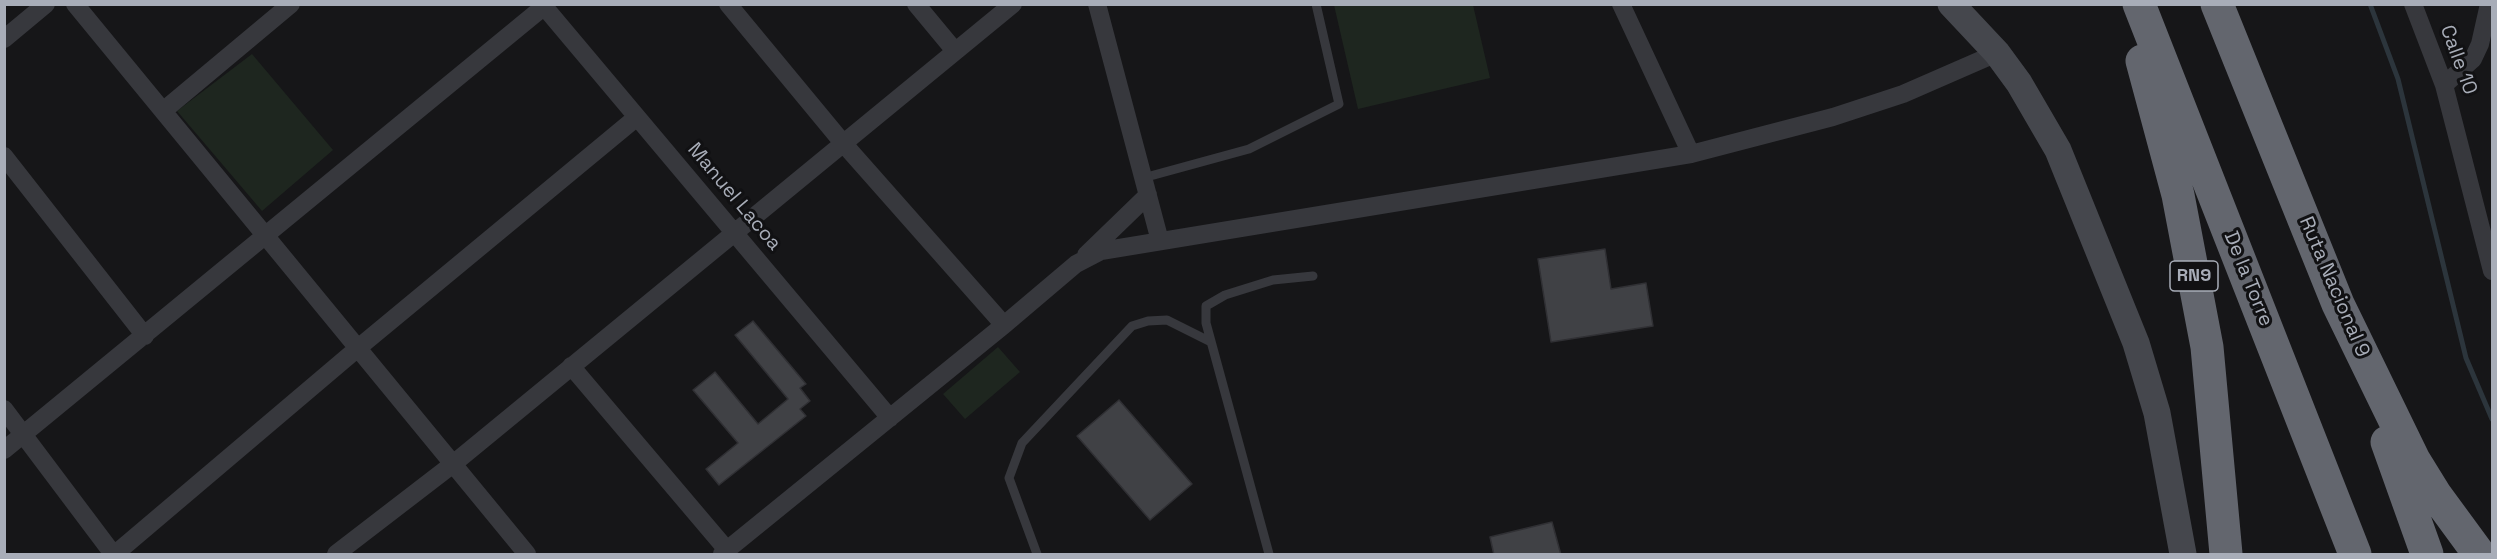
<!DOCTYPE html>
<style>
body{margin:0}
#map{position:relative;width:2497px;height:559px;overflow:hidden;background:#161618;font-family:"Space Grotesk",sans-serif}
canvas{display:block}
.frame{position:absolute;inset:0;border:6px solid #a8adb8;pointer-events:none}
</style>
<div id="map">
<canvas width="2497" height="559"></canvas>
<div class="frame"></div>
</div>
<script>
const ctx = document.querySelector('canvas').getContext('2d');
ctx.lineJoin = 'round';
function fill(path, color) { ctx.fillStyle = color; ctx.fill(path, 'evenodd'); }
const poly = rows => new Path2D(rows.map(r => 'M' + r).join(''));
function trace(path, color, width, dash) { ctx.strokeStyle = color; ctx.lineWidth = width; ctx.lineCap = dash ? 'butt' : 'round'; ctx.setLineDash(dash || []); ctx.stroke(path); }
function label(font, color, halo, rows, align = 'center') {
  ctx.font = font + ' "Space Grotesk",sans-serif'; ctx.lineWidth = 6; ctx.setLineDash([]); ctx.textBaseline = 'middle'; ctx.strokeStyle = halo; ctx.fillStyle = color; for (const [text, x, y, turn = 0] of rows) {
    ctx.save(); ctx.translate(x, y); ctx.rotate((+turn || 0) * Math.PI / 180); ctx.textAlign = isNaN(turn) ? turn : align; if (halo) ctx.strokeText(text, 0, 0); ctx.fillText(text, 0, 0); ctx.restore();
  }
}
const green = poly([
 [1334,5,1473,5,1490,78,1358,109],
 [252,54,333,150,262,211,177,111],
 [998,347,1020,372,965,419,943,394]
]);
const stream = poly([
 [2370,4,2398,79,2466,358,2492,419]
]);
const building = poly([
 [1605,249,1611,289,1646,283,1653,326,1551,342,1538,259,1605,249],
 [753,321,806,384,800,388,810,401,800,409,806,416,719,485,706,469,738,443,693,390,715,372,758,424,788,399,735,335,753,321],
 [1119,400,1192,484,1150,520,1077,436,1119,400],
 [1552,522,1561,555,1494,555,1490,537,1552,522]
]);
const lane = poly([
 [1143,178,1249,149,1339,104,1316,4],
 [1037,554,1009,478,1022,443,1132,326,1148,321,1167,320,1211,342],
 [1269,554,1206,323,1206,306,1225,295,1273,280,1313,276]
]);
const street = poly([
 [75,4,527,554],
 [542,4,890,418],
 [728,4,843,143,1004,325],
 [916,4,955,51],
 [1097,4,1160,241],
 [1621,4,1691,154],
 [2413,4,2444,85,2492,271],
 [4,39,46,4],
 [2444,85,2473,59,2480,44,2489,4],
 [163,111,291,4],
 [4,156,145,336],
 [1086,255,1148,195],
 [571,366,727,550],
 [4,409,113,554],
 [4,450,547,4],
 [115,554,358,348,637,117],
 [336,554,453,464,1013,4],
 [722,554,1004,325,1076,264,1101,251,1691,154,1833,117,1903,94,1997,53]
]);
const secondary = poly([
 [1951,4,1997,53,2019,83,2058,150,2136,343,2157,413,2183,554]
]);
const highway = poly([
 [2139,4,2355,554],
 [2217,4,2338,304,2414,460,2435,494,2479,554],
 [2142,61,2178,195,2207,347,2226,554],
 [2387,442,2427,554]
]);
const shields = [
 [2194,276,48]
];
const shieldNames = [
 ["RN9",2194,276]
];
const streetNames = [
 ["Calle 10",2458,60,70],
 ["Manuel Lacoa",734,197,50],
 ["De la Torre",2248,279,68],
 ["Ruta Nacional 9",2334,287,67]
];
fill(green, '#1e261f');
trace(stream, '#2c353c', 5);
fill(building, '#404145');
trace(building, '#303034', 1.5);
trace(lane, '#37383d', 9);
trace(street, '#37383d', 18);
trace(secondary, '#45474d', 27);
trace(highway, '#63666e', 33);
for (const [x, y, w] of shields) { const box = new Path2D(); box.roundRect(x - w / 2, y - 15, w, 30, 4.5); ctx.fillStyle = '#111113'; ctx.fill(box); trace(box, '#a8adb8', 1.5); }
label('bold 18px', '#a8adb8', null, shieldNames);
label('20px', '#a8adb8', '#111113', streetNames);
</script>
